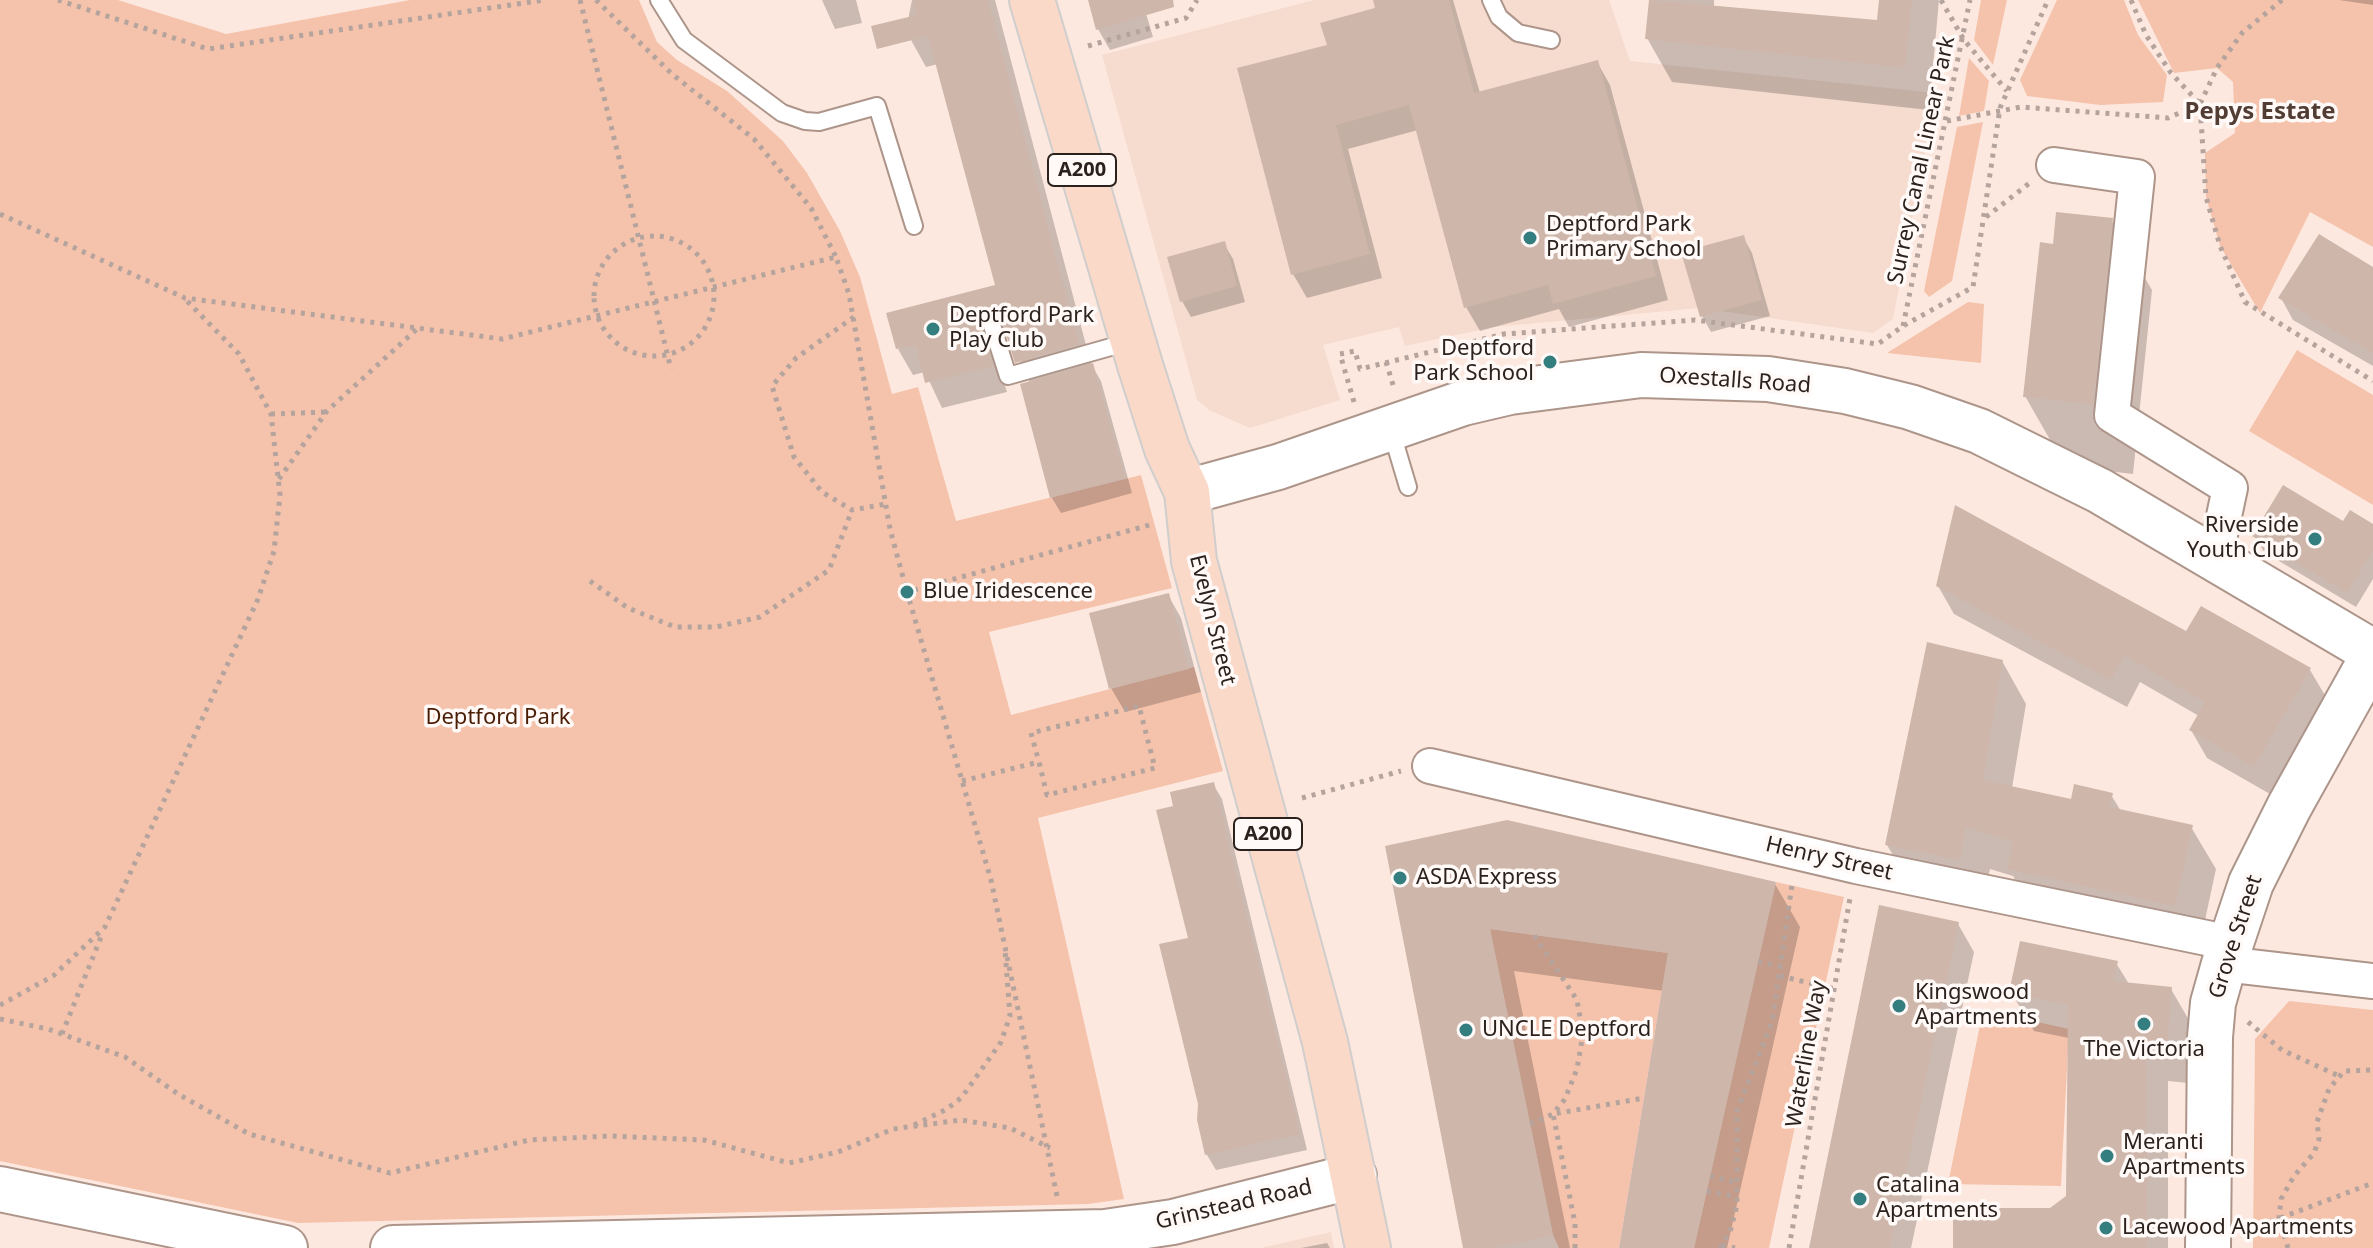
<!DOCTYPE html>
<style>
body{margin:0}
canvas{display:block;background:#fde8df}
</style>
<canvas width="2373" height="1248"></canvas>
<script>
const ctx = document.querySelector('canvas').getContext('2d');
ctx.lineJoin = 'round';
function fill(path, color) { ctx.fillStyle = color; ctx.fill(path, 'evenodd'); }
const poly = rows => new Path2D(rows.map(r => 'M' + r).join(''));
function trace(path, color, width, dash) { ctx.strokeStyle = color; ctx.lineWidth = width; ctx.lineCap = dash ? 'butt' : 'round'; ctx.setLineDash(dash || []); ctx.stroke(path); }
function label(font, color, halo, rows, align = 'center') {
  ctx.font = font + ' "Noto Sans",sans-serif'; ctx.lineWidth = 7; ctx.setLineDash([]); ctx.textBaseline = 'middle'; ctx.strokeStyle = halo; ctx.fillStyle = color; for (const [text, x, y, turn = 0] of rows) {
    ctx.save(); ctx.translate(x, y); ctx.rotate((+turn || 0) * Math.PI / 180); ctx.textAlign = isNaN(turn) ? turn : align; if (halo) ctx.strokeText(text, 0, 0); ctx.fillText(text, 0, 0); ctx.restore();
  }
}
const built = poly([
 [1314,0,1609,0,1630,61,1936,93,1893,319,1873,333,1700,308,1494,327,1405,346,1399,327,1323,345,1340,400,1250,428,1209,410,1197,400,1102,55],
 [1331,1232,1334,1248,1261,1248]
]);
const green = poly([
 [0,0,118,0,226,34,410,0,639,0,657,42,677,60,727,91,783,141,807,173,840,231,860,277,892,394,918,387,956,521,1141,475,1172,588,989,632,1011,715,1194,667,1223,771,1038,818,1124,1199,1088,1204,298,1223,0,1161],
 [1981,0,2007,0,1993,65,1974,40],
 [2057,0,2124,0,2138,35,2167,75,2163,102,2100,105,2027,96,2020,80],
 [2138,0,2373,0,2373,247,2310,212,2260,313,2220,246,2206,197,2205,153,2235,133,2233,82,2217,68,2174,73],
 [1969,58,1989,81,1984,111,1959,116],
 [1983,122,1952,281,1929,297,1924,291,1957,127],
 [1968,302,1984,304,1981,363,1887,353],
 [2297,350,2373,395,2373,505,2249,431],
 [1776,882,1844,897,1769,1248,1694,1248],
 [1490,929,1668,953,1619,1248,1559,1248,1553,1235],
 [2289,1001,2373,1010,2373,1248,2253,1248,2255,1039],
 [1983,1010,2069,1029,2061,1186,1948,1184]
]);
const shadow = poly([
 [822,0,856,0,862,23,835,29],
 [912,0,995,0,1091,364,1101,381,1132,493,1061,513,1052,498,1022,386,1030,383,1009,337,1003,334,996,339,993,349,1007,392,942,408,925,372,913,375,898,349,997,287,938,64,926,67,911,40,908,20],
 [1090,0,1142,0,1153,37,1110,50,1098,29],
 [1384,0,1453,0,1480,93,1597,62,1610,85,1668,300,1569,327,1559,309,1480,331,1466,307,1418,130,1348,149,1382,278,1307,298,1293,274,1329,47,1377,9],
 [1651,0,1714,0,1714,6,1879,22,1881,0,1939,0,1929,110,1672,82,1647,38],
 [2339,0,2373,0,2373,5],
 [2111,220,2152,290,2133,474,2065,466,2025,396,2055,246],
 [1743,237,1752,253,1770,316,1711,332,1702,316],
 [1224,244,1233,259,1245,302,1191,317,1182,301],
 [2373,269,2373,366,2293,320,2281,298],
 [2343,524,2373,526,2373,579,2356,607,2264,552,2255,536],
 [1938,586,2187,634,2310,670,2326,697,2270,794,2207,758,2191,730,2199,716,2140,682,2127,707,1954,614],
 [1168,595,1181,618,1201,692,1125,712,1111,688],
 [2002,661,2026,704,2012,788,2073,801,2111,795,2121,811,2191,827,2216,869,2199,948,2033,911,2013,876,1990,869,1983,902,1912,887,1887,845],
 [1213,784,1222,799,1307,1150,1216,1170,1207,1155,1199,1120,1191,939,1176,807],
 [1387,848,1775,884,1800,927,1727,1248,1621,1248,1664,991,1514,971,1570,1248,1466,1248],
 [1958,924,1974,952,1911,1248,1811,1248],
 [2116,963,2129,984,2171,989,2193,1027,2188,1083,2168,1081,2168,1248,1955,1248,2051,1210,2068,1196,2069,1038,2034,1031,2011,992],
 [1327,1243,1330,1248,1301,1248]
]);
const building = poly([
 [912,0,988,0,1079,344,1015,363,1000,315,987,308,981,312,979,322,993,366,925,383,916,345,896,349,886,313,995,285,928,36,877,49,871,26,917,15],
 [1088,0,1173,0,1174,7,1096,30],
 [1373,0,1449,0,1474,93,1598,60,1656,276,1553,304,1548,285,1464,308,1409,105,1336,125,1370,254,1291,275,1237,68,1327,45,1320,23,1375,8],
 [1649,0,1877,20,1879,0,1912,0,1905,68,1645,39],
 [2056,212,2113,218,2093,404,2023,397,2040,242,2053,244],
 [2319,234,2373,267,2373,353,2278,298],
 [1744,235,1762,300,1700,317,1681,252],
 [1225,241,1237,286,1180,302,1167,257],
 [1093,363,1125,478,1050,498,1020,384],
 [2283,485,2343,521,2350,510,2373,524,2373,550,2347,593,2252,536],
 [1955,505,2186,631,2201,606,2311,668,2254,767,2189,730,2205,702,2124,655,2111,680,1936,586],
 [1169,593,1189,669,1109,689,1089,613],
 [1927,642,2003,660,1983,780,2071,799,2074,784,2113,793,2110,807,2193,825,2175,906,2007,869,2013,842,1966,827,1960,860,1885,845],
 [1214,782,1300,1134,1205,1155,1197,1120,1198,1104,1159,944,1188,938,1156,810,1173,806,1170,792],
 [1507,820,1776,882,1694,1248,1619,1248,1668,953,1490,929,1553,1235,1496,1248,1463,1248,1385,846],
 [1879,905,1959,922,1890,1248,1809,1248],
 [2020,941,2118,961,2113,981,2172,987,2167,1045,2146,1043,2147,1248,1953,1248,1953,1208,2050,1208,2066,1196,2068,1005,2009,992]
]);
const path = poly([
 [58,0,208,49,545,0],
 [580,0,671,369],
 [596,0,672,74,754,139,811,208,836,257],
 [1941,0,1964,40,2007,91],
 [2131,0,2146,35,2171,73,2200,104],
 [2282,0,2242,33,2217,68,2200,104,2206,197,2220,246,2245,302,2373,381],
 [1088,46,1186,18,1197,0],
 [1947,121,2021,107,2168,118,2200,104],
 [0,214,185,298,502,339,836,257,849,294,890,529,907,592],
 [1986,217,2031,182],
 '594 296a60 60 0 1 1 120 0a60 60 0 1 1-120 0Z',
 [854,317,796,358,772,386,794,457,822,492,852,510,886,504],
 [1903,326,1970,0],
 [1386,362,1394,388],
 [1354,402,1340,354,1355,351,1360,369,1504,334,1695,320,1878,344,1903,326,1973,287,2000,108,2048,0],
 [271,414,326,412],
 [279,479,327,411,418,328],
 [590,581,628,608,675,627,716,627,760,617,829,570,852,510],
 [962,781,1039,762,1047,795,1155,768,1139,706,1031,733,1039,762],
 [1302,798,1401,771],
 [1758,962,1781,966],
 [1780,976,1835,989],
 [0,1005,53,976,105,927,258,599,274,551,280,495,271,414,239,354,185,299],
 [0,1019,48,1029,125,1057,178,1094,249,1134,390,1173,529,1140,610,1136,704,1140,789,1163,838,1152,893,1129,961,1120,1010,1128,1050,1148],
 [2248,1022,2282,1050,2339,1076],
 [62,1034,103,932],
 [1530,1124,1553,1114,1565,1099,1577,1069,1583,1034,1577,1000,1534,935],
 [914,1125,947,1109,962,1097,1001,1042,1010,1016,1005,950],
 [1710,1176,1738,1183],
 [1707,1191,1737,1197],
 [1057,1196,991,880,907,592,1153,524],
 [2243,1232,2373,1183],
 [1722,1245,1735,1248],
 [1575,1248,1575,1223,1553,1114,1644,1098],
 [1720,1248,1730,1232,1737,1205,1737,1111,1772,1022,1792,885],
 [1789,1248,1850,898],
 [2288,1248,2279,1218,2281,1199,2294,1176,2314,1153,2319,1139,2317,1122,2329,1089,2344,1071,2373,1070]
]);
const lane = poly([
 [659,0,684,40,782,113,805,121,819,122,877,106,914,226],
 [1491,0,1499,17,1518,33,1551,40],
 [990,319,1008,376,1132,341],
 [1391,430,1408,487]
]);
const street = poly([
 [2054,165,2137,177,2112,415,2230,488,2215,558],
 [1430,766,1856,866,2231,943],
 [2224,964,2373,981]
]);
const secondary = poly([
 [1187,492,1278,467,1463,403,1510,392,1641,375,1768,379,1845,391,1910,407,1979,431,2100,491,2373,652],
 [0,1189,285,1248],
 [393,1248,1105,1232,1173,1222,1354,1176],
 [2208,1248,2210,1037,2213,1003,2224,964,2251,883,2289,807,2373,656]
]);
const primary = poly([
 [1032,0,1140,365,1167,449,1187,492,1194,561,1325,1042,1368,1248]
]);
const markers = [
 [1530,238,8,"#357e7f"],
 [933,329,8,"#357e7f"],
 [1550,362,8,"#357e7f"],
 [2315,539,8,"#357e7f"],
 [907,592,8,"#357e7f"],
 [1400,878,8,"#357e7f"],
 [1899,1006,8,"#357e7f"],
 [2144,1024,8,"#357e7f"],
 [1466,1030,8,"#357e7f"],
 [2107,1156,8,"#357e7f"],
 [1860,1199,8,"#357e7f"],
 [2106,1228,8,"#357e7f"]
];
const shields = [
 [1082,170,68],
 [1268,834,68]
];
const shieldNames = [
 ["A200",1082,170],
 ["A200",1268,834]
];
const streetNames = [
 ["Surrey Canal Linear Park",1922,160,-78],
 ["Oxestalls Road",1735,381,4],
 ["Evelyn Street",1212,620,76],
 ["Henry Street",1829,859,13],
 ["Grove Street",2236,937,-72],
 ["Waterline Way",1807,1054,-80],
 ["Grinstead Road",1234,1205,-13]
];
const poiNames = [
 ["Deptford Park",1546,225],
 ["Primary School",1546,250],
 ["Deptford Park",949,316],
 ["Play Club",949,341],
 ["Deptford",1534,349,"right"],
 ["Park School",1534,374,"right"],
 ["Riverside",2299,526,"right"],
 ["Youth Club",2299,551,"right"],
 ["Blue Iridescence",923,592],
 ["ASDA Express",1416,878],
 ["Kingswood",1915,993],
 ["Apartments",1915,1018],
 ["UNCLE Deptford",1482,1030],
 ["The Victoria",2144,1050,"center"],
 ["Meranti",2123,1143],
 ["Apartments",2123,1168],
 ["Catalina",1876,1186],
 ["Apartments",1876,1211],
 ["Lacewood Apartments",2122,1228]
];
const parkNames = [
 ["Deptford Park",498,718]
];
const neighbourhoodNames = [
 ["Pepys Estate",2260,112]
];
fill(built, '#f6dbcf');
fill(green, '#f5c3ac');
fill(shadow, '#0003');
fill(building, '#ceb6aa');
trace(lane, '#ad958a', 20);
trace(street, '#ad958a', 38);
trace(secondary, '#ad958a', 48);
trace(primary, '#d0cecd', 48);
trace(path, '#b5a49d', 5, [4, 6]);
trace(lane, '#fff', 16);
trace(street, '#fff', 34);
trace(secondary, '#fff', 44);
trace(primary, '#fad9c9', 44);
for (const [x, y, r, color] of markers) { const dot = new Path2D(); dot.arc(x, y, r, 0, 2 * Math.PI); ctx.fillStyle = color; ctx.fill(dot); trace(dot, '#fff9f7', 3); }
for (const [x, y, w] of shields) { const box = new Path2D(); box.roundRect(x - w / 2, y - 16, w, 32, 6); ctx.fillStyle = '#fff9f7'; ctx.fill(box); trace(box, '#2b221d', 2); }
label('bold 20px', '#2b221d', null, shieldNames);
label('22px', '#2b221d', '#fff9f7', streetNames);
label('22px', '#2b221d', '#fff9f7', poiNames, 'left');
label('22px', '#4a1d04', '#fff9f7', parkNames);
label('bold 24px', '#513d33', '#fff9f7', neighbourhoodNames);
</script>
